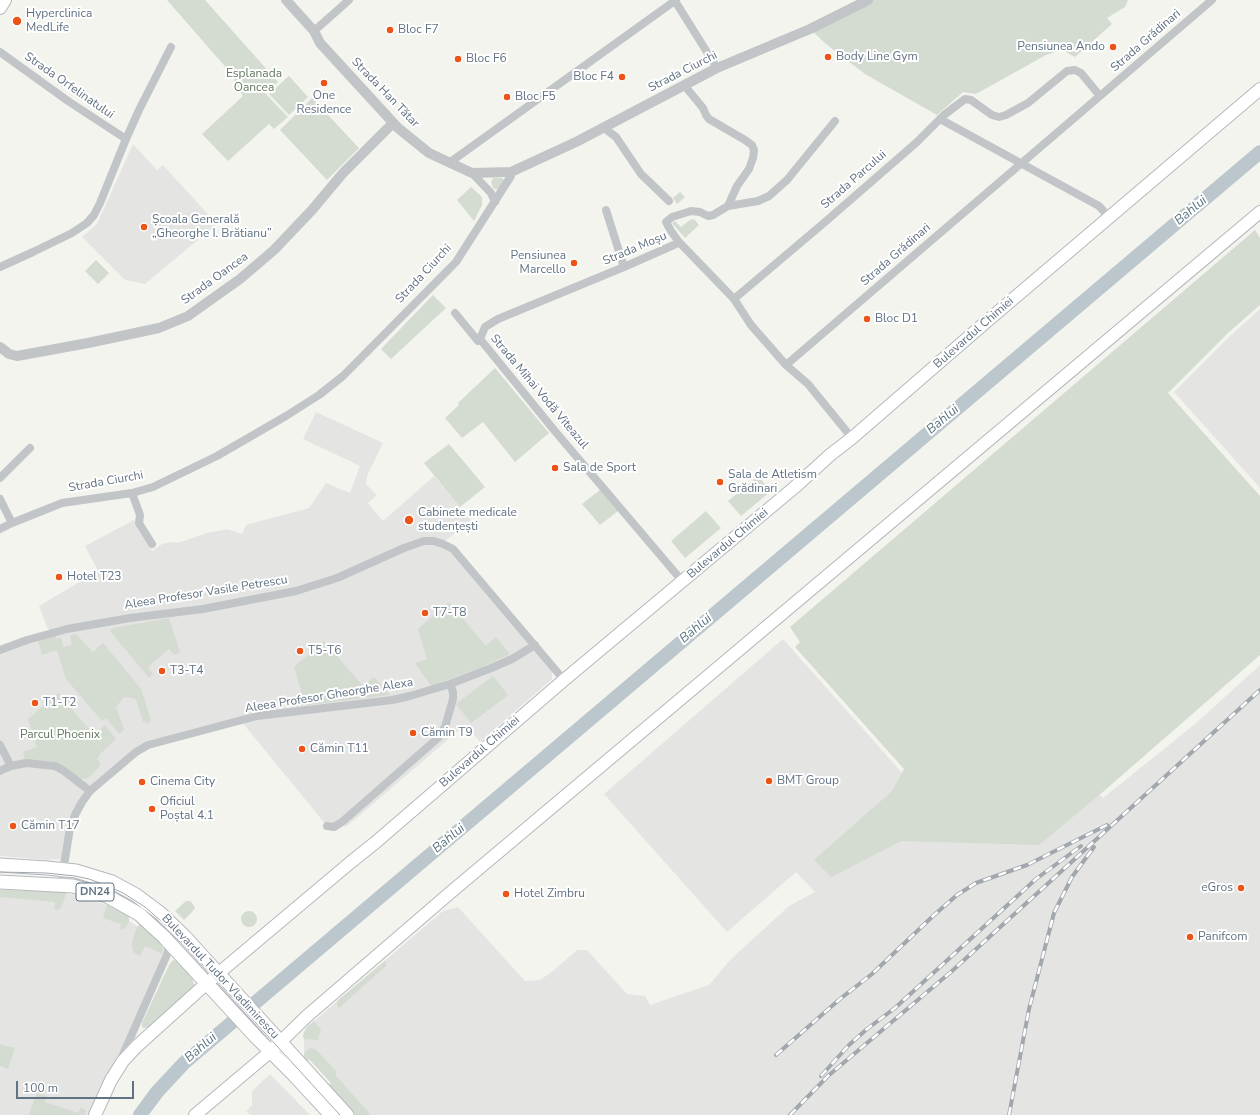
<!DOCTYPE html>
<meta charset="utf-8">
<style>
body{margin:0}
#map{position:relative;width:1260px;height:1115px;overflow:hidden;background:#f4f4ef;font-family:"Nunito Sans",sans-serif}
canvas{display:block}
.scale{position:absolute;left:16px;top:1081px;width:118px;height:18px;box-sizing:border-box;border:2px solid #617282;border-top:0;padding-left:5px;font-size:12px;line-height:14px;white-space:nowrap;color:#617282;-webkit-text-stroke:3px #fff;paint-order:stroke}
</style>
<div id="map">
<canvas width="1260" height="1115"></canvas>
<div class="scale">100 m</div>
</div>
<script>
const ctx = document.querySelector('canvas').getContext('2d');
ctx.lineJoin = 'round';
function fill(path, color) { ctx.fillStyle = color; ctx.fill(path, 'evenodd'); }
const poly = rows => new Path2D(rows.map(r => 'M' + r).join(''));
function trace(path, color, width, dash) { ctx.strokeStyle = color; ctx.lineWidth = width; ctx.lineCap = dash ? 'butt' : 'round'; ctx.setLineDash(dash || []); ctx.stroke(path); }
function label(font, color, halo, rows, align = 'center') {
  ctx.font = font + ' "Nunito Sans",sans-serif'; ctx.lineWidth = 4; ctx.setLineDash([]); ctx.textBaseline = 'middle'; ctx.strokeStyle = halo; ctx.fillStyle = color; for (const [text, x, y, turn = 0] of rows) {
    ctx.save(); ctx.translate(x, y); ctx.rotate((+turn || 0) * Math.PI / 180); ctx.textAlign = isNaN(turn) ? turn : align; if (halo) ctx.strokeText(text, 0, 0); ctx.fillText(text, 0, 0); ctx.restore();
  }
}
const built = poly([
 [133,144,157,170,163,165,217,224,145,284,125,280,82,237,97,224],
 [1260,309,1260,488,1174,392,1230,336],
 [316,412,383,443,367,476,366,484,377,495,368,503,383,521,434,476,471,520,443,543,552,671,552,679,480,742,468,728,461,734,458,731,346,827,342,822,327,826,241,721,148,745,82,802,64,860,54,859,47,860,0,856,0,650,51,632,47,627,39,606,98,571,85,546,134,520,152,551,162,544,171,542,178,543,207,533,227,529,242,534,246,525,309,508,326,483,350,493,360,466,303,439],
 [783,639,904,775,993,695,1103,798,1195,724,1260,665,1260,1115,360,1115,309,1059,307,1061,304,1058,304,1039,303,1036,307,1027,443,911,458,907,525,981,540,980,553,971,577,950,587,950,627,994,645,996,650,1005,709,985,731,959,789,906,815,892,796,872,727,932,604,794],
 [0,890,47,891,66,893,107,905,129,916,129,921,138,927,139,925,163,949,161,971,95,1115,0,1115],
 [270,1074,310,1115,250,1115,246,1111,252,1105,252,1091]
]);
const green = poly([
 [167,0,205,0,278,82,266,94,288,117,274,129,269,124,228,161,202,134,243,96,229,71],
 [868,0,1128,0,1125,7,1107,18,1112,24,1075,57,1062,50,1046,55,976,94,963,92,937,115,865,74,826,44,810,29],
 [289,76,308,97,289,115,269,94],
 [312,98,359,148,327,180,280,130],
 [493,178,501,178,505,180,498,190,493,188,491,182],
 [471,187,482,197,482,205,474,221,457,200],
 [680,192,685,197,677,204,673,198],
 [694,219,699,225,685,238,672,223,675,221,681,227,690,220],
 [1255,230,1260,238,1260,305,1229,332,1168,393,1260,496,1260,655,1104,791,1039,845,902,841,831,877,814,860,892,791,904,769,795,647,800,642,790,627],
 [96,260,109,273,98,284,85,271],
 [433,295,446,308,391,359,381,349],
 [495,368,549,433,515,462,483,422,462,438,445,418,459,405,458,403],
 [449,444,485,487,460,507,424,463],
 [758,476,771,491,741,516,728,501],
 [600,490,618,511,600,525,582,504],
 [706,511,721,528,685,558,671,541],
 [449,602,486,646,496,637,510,654,482,667,431,686,415,663,427,659,418,629],
 [169,618,180,652,174,655,169,649,148,667,153,674,149,678,110,631,113,628],
 [76,634,93,652,103,643,141,689,151,720,148,724,145,721,143,722,136,699,124,697,116,707,124,729,119,734,106,718,102,721,66,679,57,650,42,655,38,640,55,635,56,639,61,638,63,647,72,645,70,635],
 [324,641,363,686,374,677,390,695,292,707,290,701,303,697,294,667],
 [493,676,508,695,471,723,456,704],
 [58,693,94,735,105,725,116,739,101,753,97,759,100,763,99,767,88,778,80,779,58,763,49,761,25,760,23,752,37,747,28,719],
 [0,890,47,891,66,893,63,903,61,907,58,910,54,909,55,902,0,897],
 [186,901,190,901,193,904,195,908,192,912,184,920,175,911],
 [107,905,129,916,129,921,126,927,123,929,120,930,121,924,103,918],
 '241 919a8 8 0 1 1 16 0a8 8 0 1 1-16 0Z',
 [139,925,142,925,161,943,163,949,162,954,145,946,140,956,133,952,132,944,135,931],
 [173,960,177,961,193,979,193,982,195,986,149,1027,144,1028,142,1027,142,1023,169,965],
 [385,961,386,961,386,966,339,1008,337,1005,337,1001],
 [314,1021,321,1030,318,1037,319,1040,304,1039,303,1036,304,1032,307,1027],
 [0,1044,15,1048,8,1069,0,1066],
 [310,1048,315,1049,322,1056,336,1071,336,1076,371,1115,350,1115,327,1086,331,1083,309,1059,307,1061,304,1058,304,1054,307,1050],
 [38,1093,47,1096,45,1102,78,1113,81,1107,86,1111,84,1115,29,1115,36,1095]
]);
const river = poly([
 [140,1115,157,1092,184,1063,1260,152]
]);
const minor = poly([
 [675,1,717,68],
 [314,31,349,0],
 [0,52,68,101,126,139],
 [684,85,703,108,706,115,709,119,745,140,752,145,754,150,753,158,749,169,737,186,728,206],
 [940,119,1099,206,1109,217],
 [835,121,787,180,769,196,758,201,728,206,713,215,708,216,700,212,691,211,672,217,666,222,671,231,679,242,734,299,751,325,786,365,808,384,852,438],
 [606,126,608,131,616,137,641,174,669,201],
 [449,163,676,0],
 [472,173,491,193,495,202],
 [606,210,624,267],
 [0,267,33,252,72,233,87,223,94,215,100,203,126,139,139,110,171,47],
 [734,299,825,222,917,142,944,115,965,99,971,100,992,115,999,117,1006,115,1028,103,1067,71,1075,70,1081,73,1100,96],
 [455,313,478,341,480,339,554,430,683,582],
 [480,339,485,327,498,319,624,267,676,244,679,242],
 [786,365,1212,0],
 [0,478,30,448],
 [132,493,140,515,139,523,152,544],
 [0,499,12,523],
 [0,529,12,523,62,503,132,493,153,487,217,456,286,416,319,395,343,376,456,262,511,176,511,172],
 [0,650,27,640,67,629,130,618,203,609,296,591,337,578,404,548,424,541,434,541,443,544,453,549,564,680],
 [0,745,11,766],
 [0,771,4,769,11,766,26,763,55,766,64,771,90,791],
 [327,826,334,827,342,822,438,738,445,727,453,699,453,692,450,684],
 [61,884,70,828,75,815,82,802,90,791,136,752,148,745,257,716,392,700,410,696,450,684,489,669,512,659,535,645],
 [121,1059,166,957,168,951,166,941]
]);
const tertiary = poly([
 [286,0,314,31,320,43,398,128,429,153,472,173,511,172,576,142,717,68,810,29,868,0],
 [0,347,9,354,17,356,88,343,159,328,188,316,240,279,274,250,312,210,343,173,393,123]
]);
const secondary = poly([
 [0,8,5,0],
 [95,1115,111,1080,123,1061,137,1046,207,983,351,862,376,842,564,680,795,487,830,455,852,438,986,322,1260,89],
 [195,1115,271,1051,307,1016,451,892,1260,212]
]);
const primary = poly([
 [0,865,47,868,76,871,112,882,136,895,160,913,185,937,347,1115],
 [0,882,73,886,107,896,139,914,164,937,256,1037,294,1075,331,1115]
]);
const tram = poly([
 [0,872,46,873,75,876,89,879,105,885,123,893,145,907,169,928,340,1115]
]);
const rail = poly([
 [776,1055,840,999,872,974,933,916,957,895,976,883,1027,865,1107,825],
 [821,1076,849,1045,867,1029,895,1008,1036,879,1081,846],
 [790,1115,828,1076,952,971,1260,690],
 [1009,1115,1029,1009,1054,913,1072,877,1094,847]
]);
const markers = [
 [17,21,5,"#ec5317"],
 [390,30,4,"#ec5317"],
 [1113,47,4,"#ec5317"],
 [828,57,4,"#ec5317"],
 [458,59,4,"#ec5317"],
 [622,77,4,"#ec5317"],
 [324,83,4,"#ec5317"],
 [507,97,4,"#ec5317"],
 [144,227,4,"#ec5317"],
 [574,263,4,"#ec5317"],
 [867,319,4,"#ec5317"],
 [555,468,4,"#ec5317"],
 [720,482,4,"#ec5317"],
 [409,520,5,"#ec5317"],
 [59,577,4,"#ec5317"],
 [425,613,4,"#ec5317"],
 [300,651,4,"#ec5317"],
 [162,671,4,"#ec5317"],
 [35,703,4,"#ec5317"],
 [413,733,4,"#ec5317"],
 [302,749,4,"#ec5317"],
 [769,781,4,"#ec5317"],
 [142,782,4,"#ec5317"],
 [152,809,4,"#ec5317"],
 [13,826,4,"#ec5317"],
 [1241,888,4,"#ec5317"],
 [506,894,4,"#ec5317"],
 [1190,937,4,"#ec5317"]
];
const shields = [
 [95,892,38]
];
const shieldNames = [
 ["DN24",95,892]
];
const poiNames = [
 ["Hyperclinica",26,14],
 ["MedLife",26,28],
 ["Bloc F7",398,30],
 ["Pensiunea Ando",1105,47,"right"],
 ["Body Line Gym",836,57],
 ["Bloc F6",466,59],
 ["Bloc F4",614,77,"right"],
 ["One",324,96,"center"],
 ["Residence",324,110,"center"],
 ["Bloc F5",515,97],
 ["Școala Generală",152,220],
 ["„Gheorghe I. Brătianu”",152,234],
 ["Pensiunea",566,256,"right"],
 ["Marcello",566,270,"right"],
 ["Bloc D1",875,319],
 ["Sala de Sport",563,468],
 ["Sala de Atletism",728,475],
 ["Grădinari",728,489],
 ["Cabinete medicale",418,513],
 ["studențești",418,527],
 ["Hotel T23",67,577],
 ["T7-T8",433,613],
 ["T5-T6",308,651],
 ["T3-T4",170,671],
 ["T1-T2",43,703],
 ["Cămin T9",421,733],
 ["Cămin T11",310,749],
 ["BMT Group",777,781],
 ["Cinema City",150,782],
 ["Oficiul",160,802],
 ["Poștal 4.1",160,816],
 ["Cămin T17",21,826],
 ["eGros",1233,888,"right"],
 ["Hotel Zimbru",514,894],
 ["Panifcom",1198,937]
];
const streetNames = [
 ["Strada Grădinari",1146,41,-41],
 ["Strada Ciurchi",683,72,-27],
 ["Strada Orfelinatului",69,86,35],
 ["Strada Han Tătar",385,93,46],
 ["Strada Parcului",854,180,-41],
 ["Strada Moșu",635,249,-23],
 ["Strada Grădinari",896,255,-41],
 ["Strada Ciurchi",424,274,-47],
 ["Strada Oancea",215,279,-36],
 ["Bulevardul Chimiei",974,333,-41],
 ["Strada Mihai Vodă Viteazul",539,392,50],
 ["Strada Ciurchi",106,482,-10],
 ["Bulevardul Chimiei",728,544,-40],
 ["Aleea Profesor Vasile Petrescu",206,593,-9],
 ["Aleea Profesor Gheorghe Alexa",329,696,-9],
 ["Bulevardul Chimiei",480,752,-41],
 ["Bulevardul Tudor Vladimirescu",220,977,47]
];
const parkNames = [
 ["Esplanada",254,74],
 ["Oancea",254,88],
 ["Parcul Phoenix",60,735]
];
const waterNames = [
 ["Bahlui",1191,211,-40],
 ["Bahlui",943,420,-40],
 ["Bahlui",696,629,-40],
 ["Bahlui",449,839,-40],
 ["Bahlui",201,1048,-41]
];
fill(built, '#e4e5e3');
fill(green, '#d4dbd0');
trace(river, '#bbc7cc', 14);
trace(secondary, '#b3b8bd', 14);
trace(primary, '#b4b8bc', 15);
trace(minor, '#c1c5c8', 8);
trace(tertiary, '#c1c5c8', 10);
trace(secondary, '#fff', 12);
trace(primary, '#fff', 13);
trace(tram, '#a1a7ad', 1);
trace(rail, '#a1a7ad', 4);
trace(rail, '#fff', 2.5, [8]);
for (const [x, y, r, color] of markers) { const dot = new Path2D(); dot.arc(x, y, r, 0, 2 * Math.PI); ctx.fillStyle = color; ctx.fill(dot); trace(dot, '#fff', 1.5); }
for (const [x, y, w] of shields) { const box = new Path2D(); box.roundRect(x - w / 2, y - 9, w, 18, 3); ctx.fillStyle = '#fff'; ctx.fill(box); trace(box, '#617282', 1); }
label('bold 11px', '#617282', null, shieldNames);
label('12px', '#617282', '#fff', poiNames, 'left');
label('12px', '#617282', '#fff', streetNames);
label('12px', '#647960', '#fff', parkNames);
label('italic 13px', '#5c7580', '#fff', waterNames);
</script>
